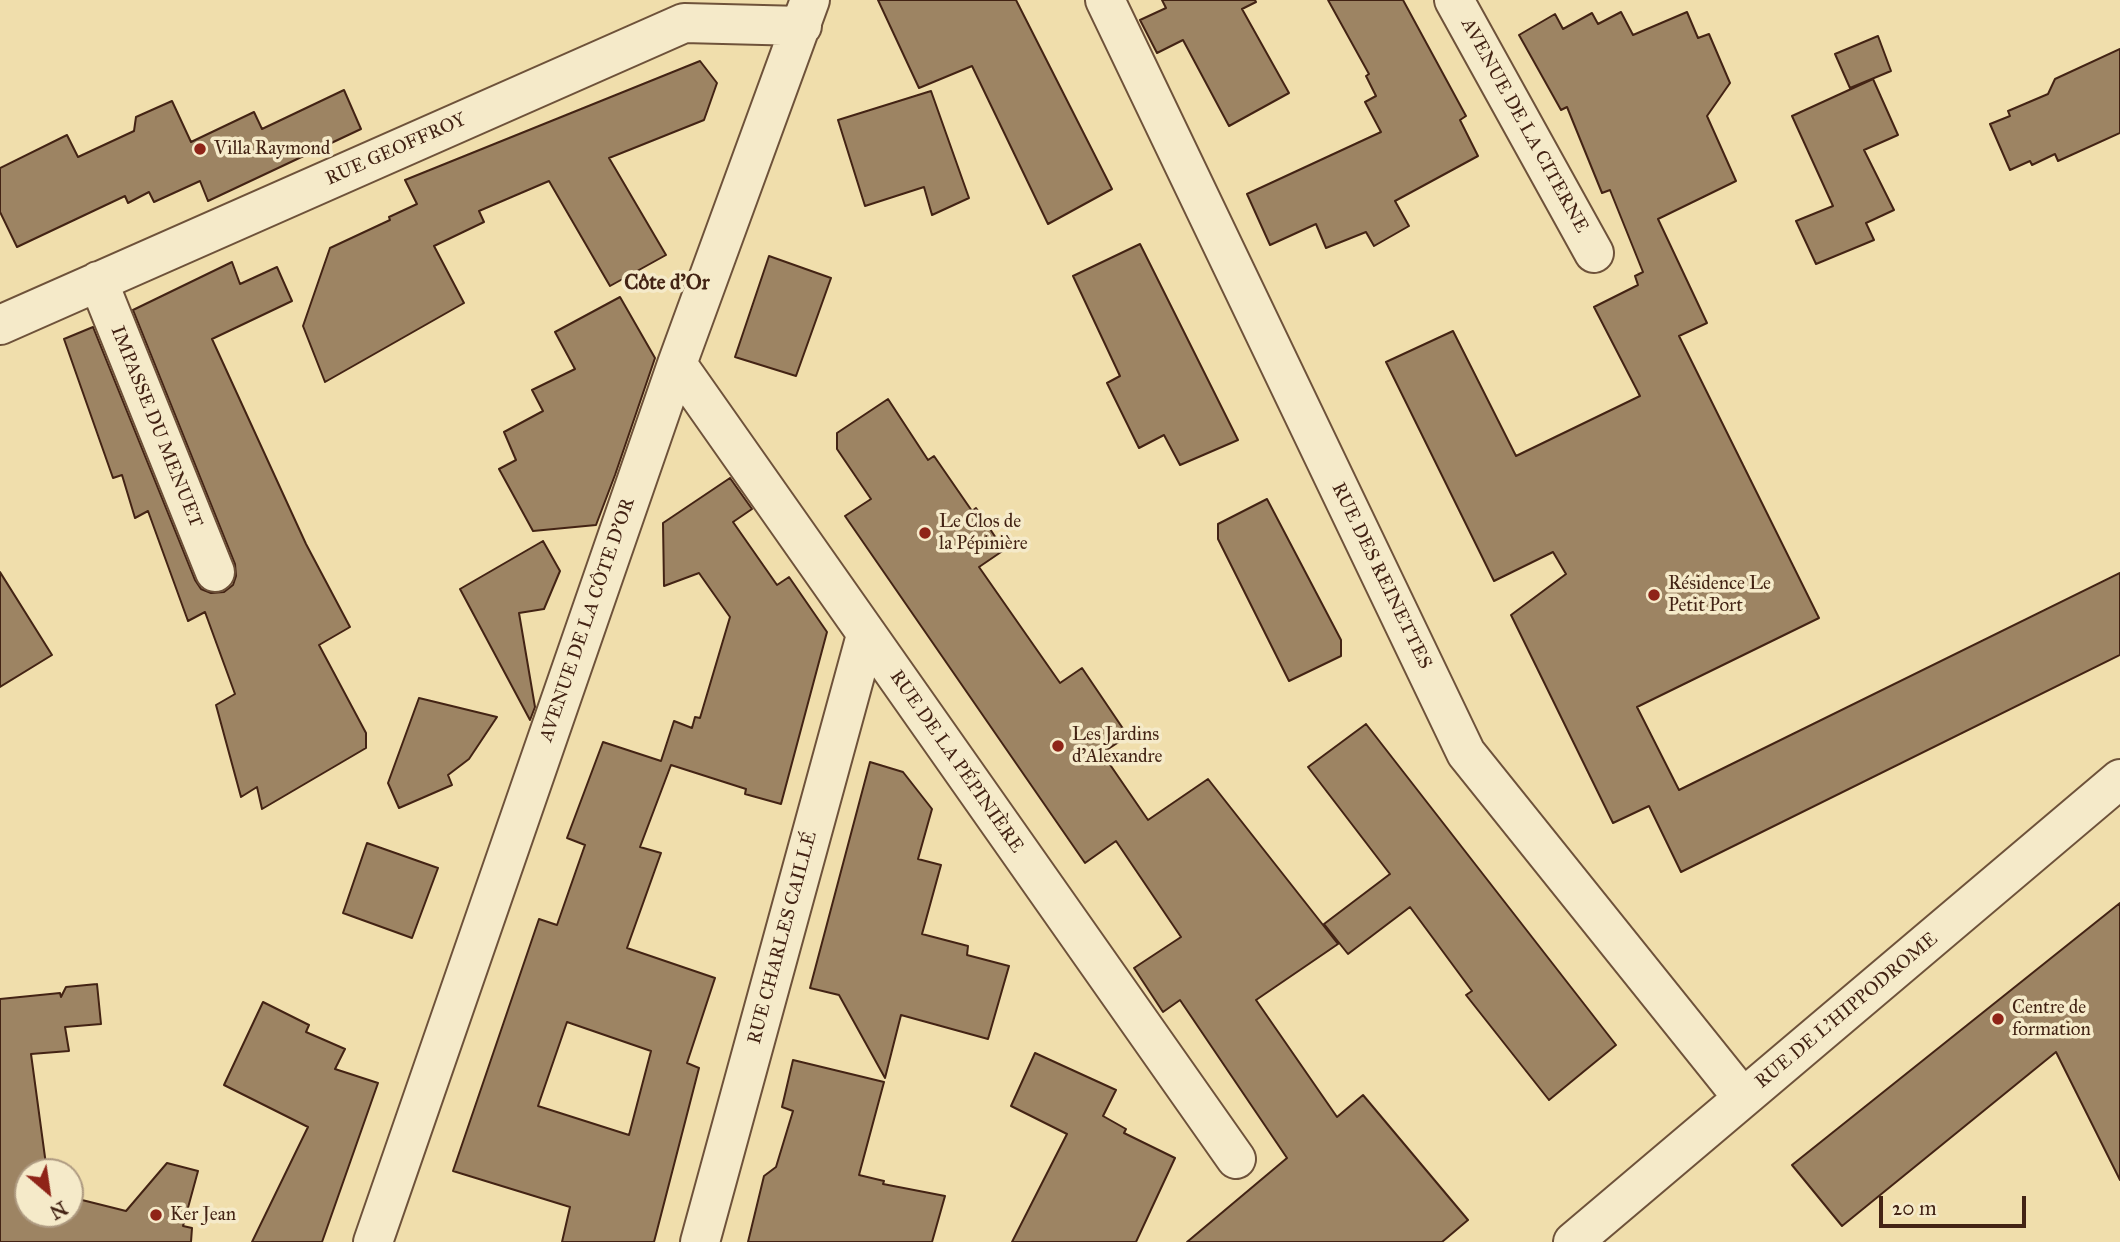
<!DOCTYPE html>
<meta charset="utf-8">
<style>
body{margin:0}
#map{position:relative;width:2120px;height:1242px;overflow:hidden;background:#f0deac;font-family:"IM FELL Great Primer",serif}
canvas{display:block}
.north{position:absolute;left:14px;top:1158px;width:70px;height:70px;box-sizing:border-box;background:#f5eac9;border:2px solid #ae9a81;border-radius:50%;rotate:151deg;font-size:19px;font-weight:700;line-height:28px;text-align:center;color:#432314}
.north::after{content:'';display:block;margin:auto;width:24px;height:32px;background:#8f2418;clip-path:polygon(50% 0,100% 100%,50% 72%,0 100%)}
.scale{position:absolute;left:1879px;top:1196px;width:147px;height:32px;box-sizing:border-box;border:4px solid #432314;border-top:0;padding-left:9px;font-size:21px;line-height:24px;white-space:nowrap;color:#432314;-webkit-text-stroke:5px #f5eac9;paint-order:stroke}
</style>
<div id="map">
<canvas width="2120" height="1242"></canvas>
<div class="north">N</div>
<div class="scale">20 m</div>
</div>
<script>
const ctx = document.querySelector('canvas').getContext('2d');
ctx.lineJoin = 'round';
function fill(path, color) { ctx.fillStyle = color; ctx.fill(path, 'evenodd'); }
const poly = rows => new Path2D(rows.map(r => 'M' + r).join(''));
function trace(path, color, width, dash) { ctx.strokeStyle = color; ctx.lineWidth = width; ctx.lineCap = dash ? 'butt' : 'round'; ctx.setLineDash(dash || []); ctx.stroke(path); }
function label(font, color, halo, rows, align = 'center') {
  ctx.font = font + ' "IM FELL Great Primer",serif'; ctx.lineWidth = 7; ctx.setLineDash([]); ctx.textBaseline = 'middle'; ctx.strokeStyle = halo; ctx.fillStyle = color; for (const [text, x, y, turn = 0] of rows) {
    ctx.save(); ctx.translate(x, y); ctx.rotate((+turn || 0) * Math.PI / 180); ctx.textAlign = isNaN(turn) ? turn : align; if (halo) ctx.strokeText(text, 0, 0); ctx.fillText(text, 0, 0); ctx.restore();
  }
}
const building = poly([
 [878,0,1016,0,1112,189,1048,224,972,66,919,88,878,0],
 [1162,0,1255,0,1256,2,1242,9,1289,93,1229,126,1183,40,1157,53,1140,20,1166,8,1162,0],
 [1328,0,1403,0,1466,116,1460,120,1478,156,1395,201,1409,226,1374,246,1366,232,1326,248,1316,224,1270,245,1247,194,1381,132,1365,102,1376,96,1366,76,1369,74,1328,0],
 [1621,12,1633,35,1687,12,1698,38,1709,34,1730,83,1707,116,1736,181,1658,219,1707,323,1679,336,1819,618,1637,707,1679,790,2120,573,2120,655,1681,872,1649,806,1613,823,1511,615,1566,574,1553,552,1494,581,1386,362,1453,331,1516,456,1640,396,1594,307,1638,285,1635,276,1643,272,1610,190,1602,193,1567,107,1561,110,1519,35,1555,14,1563,29,1592,13,1598,24,1621,12],
 [1878,36,1891,71,1850,88,1835,54,1878,36],
 [2120,49,2120,133,2058,161,2055,154,2032,165,2030,161,2010,170,1990,124,2010,116,2008,111,2048,94,2055,79,2120,49],
 [700,61,717,83,704,120,609,158,666,255,610,286,549,181,479,211,484,222,434,246,464,303,325,382,303,326,330,248,390,220,389,217,417,204,405,180,700,61],
 [1873,79,1898,135,1864,150,1894,210,1866,223,1874,240,1816,264,1796,221,1833,206,1792,116,1873,79],
 [344,90,361,129,208,201,200,181,154,202,149,192,128,203,125,196,17,247,0,212,0,168,67,135,78,157,134,131,136,117,172,101,191,142,254,112,262,129,344,90],
 [931,91,969,198,932,215,924,187,865,206,838,120,931,91],
 [1140,244,1238,440,1180,465,1164,435,1139,448,1107,383,1120,376,1073,276,1140,244],
 [769,256,831,278,796,376,735,357,769,256],
 [232,262,240,284,277,267,292,301,212,339,306,544,350,627,319,645,366,733,366,748,262,809,257,787,241,797,216,705,235,694,205,612,188,621,148,511,135,518,122,475,113,478,64,339,93,327,195,580,201,589,211,593,224,592,233,585,236,576,235,564,133,310,232,262],
 [620,297,655,358,615,475,596,525,533,531,499,469,516,460,504,432,543,411,532,390,575,369,555,332,620,297],
 [888,399,928,460,934,456,972,511,976,508,1004,550,979,567,1060,683,1082,668,1128,736,1102,753,1148,820,1208,779,1338,944,1256,1000,1337,1117,1363,1095,1468,1220,1442,1242,1187,1242,1287,1158,1180,1000,1163,1012,1134,968,1181,937,1116,841,1085,863,845,516,871,499,837,449,837,433,888,399],
 [730,478,752,509,733,522,777,585,789,577,827,632,781,804,745,794,746,789,671,765,640,847,661,853,627,948,715,978,687,1063,699,1068,654,1242,562,1242,570,1207,453,1171,539,919,557,925,585,845,567,838,603,742,661,761,674,721,692,728,695,717,700,718,730,617,699,573,664,586,663,523,730,478],
 [567,1022,651,1051,629,1135,538,1106,567,1022],
 [1267,499,1341,640,1341,656,1289,681,1218,539,1218,524,1267,499],
 [543,541,560,571,544,609,519,613,535,707,530,720,460,589,543,541],
 [0,572,52,655,0,687,0,572],
 [419,698,497,717,469,759,448,775,452,785,399,808,388,783,419,698],
 [1366,724,1616,1045,1549,1100,1466,995,1472,991,1410,907,1348,954,1324,924,1390,874,1308,767,1366,724],
 [870,762,903,772,932,809,918,859,941,865,922,934,968,946,967,955,1009,966,988,1039,901,1015,885,1078,839,995,810,988,870,762],
 [367,843,438,868,412,938,343,913,367,843],
 [2120,903,2120,1180,2056,1052,1842,1226,1792,1165,2120,903],
 [97,984,101,1024,65,1027,69,1051,31,1054,47,1172,28,1172,28,1214,70,1214,70,1197,126,1211,167,1163,198,1171,183,1226,192,1228,191,1242,0,1242,0,999,60,993,61,997,66,987,97,984],
 [263,1002,309,1025,306,1032,345,1049,335,1069,378,1083,322,1242,252,1242,308,1127,224,1085,263,1002],
 [1035,1053,1116,1090,1103,1116,1126,1129,1124,1133,1175,1158,1136,1242,1012,1242,1067,1134,1011,1106,1035,1053],
 [793,1060,884,1082,859,1175,884,1181,883,1184,945,1196,932,1242,748,1242,764,1176,776,1167,793,1111,782,1107,793,1060]
]);
const minor = poly([
 [1105,0,1466,753,1743,1098],
 [1454,0,1594,253],
 [98,281,215,572],
 [0,325,684,23,802,26],
 [677,364,1236,1159],
 [373,1242,677,364,810,0],
 [700,1242,866,635],
 [1573,1242,2120,779]
]);
const markers = [
 [200,149,7,"#8f2418"],
 [925,533,7,"#8f2418"],
 [1654,595,7,"#8f2418"],
 [1058,746,7,"#8f2418"],
 [1998,1019,7,"#8f2418"],
 [156,1215,7,"#8f2418"]
];
const streetNames = [
 ["AVENUE DE LA CITERNE",1524,126,61],
 ["RUE GEOFFROY",396,150,-24],
 ["IMPASSE DU MENUET",156,427,68],
 ["RUE DES REINETTES",1381,576,64],
 ["AVENUE DE LA CÔTE D'OR",588,620,-71],
 ["RUE DE LA PÉPINIÈRE",956,762,55],
 ["RUE CHARLES CAILLÉ",783,938,-75],
 ["RUE DE L'HIPPODROME",1847,1011,-40]
];
const poiNames = [
 ["Villa Raymond",214,149],
 ["Le Clos de",939,522],
 ["la Pépinière",939,544],
 ["Résidence Le",1668,584],
 ["Petit Port",1668,606],
 ["Les Jardins",1072,735],
 ["d'Alexandre",1072,757],
 ["Centre de",2012,1008],
 ["formation",2012,1030],
 ["Ker Jean",170,1215]
];
const neighbourhoodNames = [
 ["Côte d'Or",667,284]
];
fill(building, '#9d8463');
trace(building, '#432314', 2);
trace(minor, '#6e523a', 42);
trace(minor, '#f5eac9', 38);
for (const [x, y, r, color] of markers) { const dot = new Path2D(); dot.arc(x, y, r, 0, 2 * Math.PI); ctx.fillStyle = color; ctx.fill(dot); trace(dot, '#f5eac9', 2.5); }
label('19px', '#432314', '#f5eac9', streetNames);
label('19px', '#432314', '#f5eac9', poiNames, 'left');
label('bold 21px', '#432314', '#f5eac9', neighbourhoodNames);
</script>
